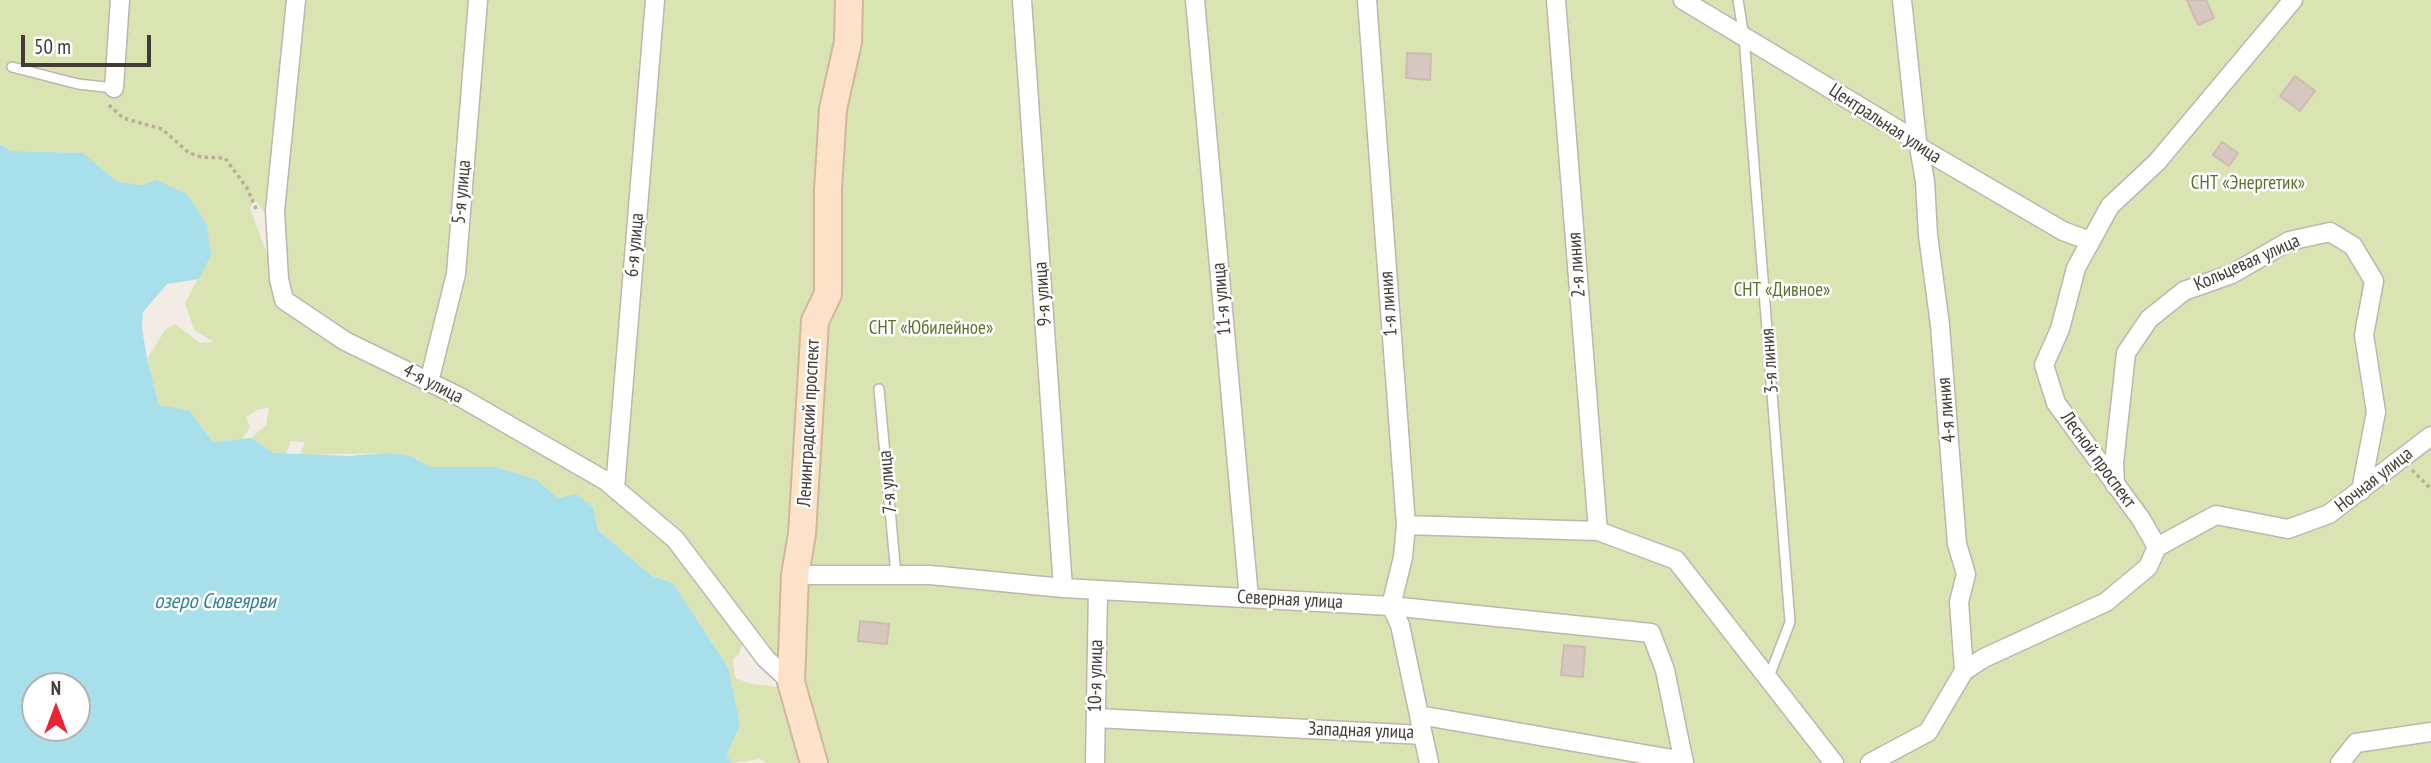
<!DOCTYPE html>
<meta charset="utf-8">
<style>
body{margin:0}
#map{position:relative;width:2431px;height:763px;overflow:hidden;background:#f2ece7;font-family:"PT Sans Narrow",sans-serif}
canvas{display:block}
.north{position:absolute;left:21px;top:672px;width:70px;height:70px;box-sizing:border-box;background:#fff;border:2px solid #b4b1af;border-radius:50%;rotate:0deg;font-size:19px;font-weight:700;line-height:28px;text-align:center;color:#443b36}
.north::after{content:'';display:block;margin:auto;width:24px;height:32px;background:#eb2435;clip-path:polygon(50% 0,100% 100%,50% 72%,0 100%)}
.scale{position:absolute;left:21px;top:35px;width:130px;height:32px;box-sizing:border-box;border:4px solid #443b36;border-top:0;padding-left:9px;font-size:21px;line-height:24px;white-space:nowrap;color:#443b36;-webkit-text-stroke:5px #fff;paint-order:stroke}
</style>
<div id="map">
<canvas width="2431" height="763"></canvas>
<div class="north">N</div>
<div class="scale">50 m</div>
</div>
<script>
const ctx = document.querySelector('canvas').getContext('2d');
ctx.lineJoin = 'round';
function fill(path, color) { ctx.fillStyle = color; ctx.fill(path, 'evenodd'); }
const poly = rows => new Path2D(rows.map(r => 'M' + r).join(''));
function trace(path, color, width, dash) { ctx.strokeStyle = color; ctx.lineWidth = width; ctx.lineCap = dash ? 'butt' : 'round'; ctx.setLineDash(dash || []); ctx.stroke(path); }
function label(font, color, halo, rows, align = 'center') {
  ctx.font = font + ' "PT Sans Narrow",sans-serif'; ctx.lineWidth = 5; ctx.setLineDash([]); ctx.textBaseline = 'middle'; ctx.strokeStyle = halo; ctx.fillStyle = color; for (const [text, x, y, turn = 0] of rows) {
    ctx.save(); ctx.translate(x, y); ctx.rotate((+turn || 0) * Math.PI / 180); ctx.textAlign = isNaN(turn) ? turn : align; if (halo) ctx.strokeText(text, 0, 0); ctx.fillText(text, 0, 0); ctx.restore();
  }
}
const green = poly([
 [0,0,1362,0,1413,520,1366,0,2431,0,2431,763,815,763,791,682,740,626,743,643,739,654,733,659,735,678,752,684,779,687,804,763,766,763,760,759,732,763,727,755,740,725,729,669,673,583,652,576,598,530,593,507,558,498,536,479,495,467,430,467,411,456,384,453,300,455,305,442,291,441,286,454,274,453,251,438,266,425,269,408,259,409,246,417,250,427,242,439,213,442,189,410,159,405,147,359,165,330,175,324,200,343,214,342,194,330,185,303,211,255,142,185,118,182,83,153,11,151,0,144],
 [255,200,270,220,279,279,296,310,335,338,316,333,296,316,272,284,267,254,250,208]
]);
const water = poly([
 [0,144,11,151,83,153,118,182,142,185,156,180,187,194,207,225,211,255,199,279,167,284,143,312,142,328,147,359,159,405,189,410,213,442,251,438,274,453,349,456,384,453,411,456,430,467,495,467,536,479,558,498,576,494,593,507,598,530,652,576,673,583,729,669,740,725,727,755,732,763,0,763],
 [35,686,77,686,77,728,35,728]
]);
const building = poly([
 [2187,0,2206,0,2214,18,2198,25,2187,0],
 [1407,53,1431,54,1430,80,1406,78,1407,53],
 [2295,76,2315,91,2300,111,2280,96,2295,76],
 [2222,142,2238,153,2229,166,2213,155,2222,142],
 [860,621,889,624,887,644,858,641,860,621],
 [1564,645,1585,647,1583,677,1561,675,1564,645]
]);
const path = poly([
 [109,105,123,118,162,129,189,153,201,157,225,158,247,188,257,211],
 [2412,470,2431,489]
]);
const lane = poly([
 [1738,0,1744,37,1790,622,1769,677],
 [12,67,78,84,114,88],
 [879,389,896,575]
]);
const street = poly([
 [296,0,275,211,279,279,284,300,345,341,460,397,606,481,675,539,766,659,791,682],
 [1022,0,1063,588],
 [1195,0,1249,598],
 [1367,0,1406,525,1403,557,1391,606,1400,625,1419,715],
 [1556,0,1598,531],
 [1683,0,1917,141,1919,147,2063,231,2090,241],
 [1902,0,1917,141],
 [114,88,120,0],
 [1919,147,1925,181,1928,235,1940,325,1957,544,1966,574,1959,602,1964,671],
 [429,382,456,274,478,0],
 [2115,485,2114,463,2126,353,2149,319,2184,291,2232,274,2289,241,2330,232,2353,246,2374,281,2364,335,2376,412,2361,491],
 [615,489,655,0],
 [1406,525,1598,531,1676,560,1834,763],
 [2157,547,2216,515,2288,529,2329,514,2431,436],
 [795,575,930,575,1063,588,1391,606,1651,633,1665,670,1684,763],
 [1096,718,1423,735,1419,715,1684,761],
 [1423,735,1429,763],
 [1095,763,1098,590],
 [1870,763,1928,732,1964,671,1984,658,2106,602,2148,567,2157,547,2141,519,2056,403,2044,365,2060,329,2076,268,2110,206,2157,162,2293,0],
 [2340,763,2356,743,2431,732]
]);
const secondary = poly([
 [814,763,791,682,795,575,802,534,815,321,828,294,828,190,833,109,848,42,849,0]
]);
const streetNames = [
 ["Центральная улица",1885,124,33],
 ["5-я улица",462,192,-85],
 ["6-я улица",635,245,-85],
 ["Кольцевая улица",2247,263,-24],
 ["2-я линия",1577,265,-94],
 ["9-я улица",1043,294,-94],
 ["11-я улица",1222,299,-95],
 ["1-я линия",1389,304,-94],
 ["3-я линия",1770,361,-94],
 ["4-я улица",433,384,27],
 ["4-я линия",1947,410,-95],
 ["Ленинградский проспект",809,423,-87],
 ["Лесной проспект",2098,460,54],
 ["Ночная улица",2374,480,-38],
 ["7-я улица",888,482,-95],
 ["Северная улица",1290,600,3],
 ["10-я улица",1096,676,-89],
 ["Западная улица",1361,731,2]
];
const parkNames = [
 ["СНТ «Энергетик»",2248,184],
 ["СНТ «Дивное»",1782,291],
 ["СНТ «Юбилейное»",931,329]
];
const waterNames = [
 ["озеро Сювеярви",215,602]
];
fill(green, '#d9e4b2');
fill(water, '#a7dfeb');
fill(building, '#d6c8c0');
trace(building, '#cdbbb0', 2);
trace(lane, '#c0b4ad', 12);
trace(street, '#c0b4ad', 21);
trace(secondary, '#d2b69c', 30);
trace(path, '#beaa9c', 3.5, [3.5, 3.5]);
trace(lane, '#fff', 9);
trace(street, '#fff', 18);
trace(secondary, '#fbe2c8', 26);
label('19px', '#443b36', '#fff', streetNames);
label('19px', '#58722d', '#fff', parkNames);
label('italic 21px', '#318092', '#fff', waterNames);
</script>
